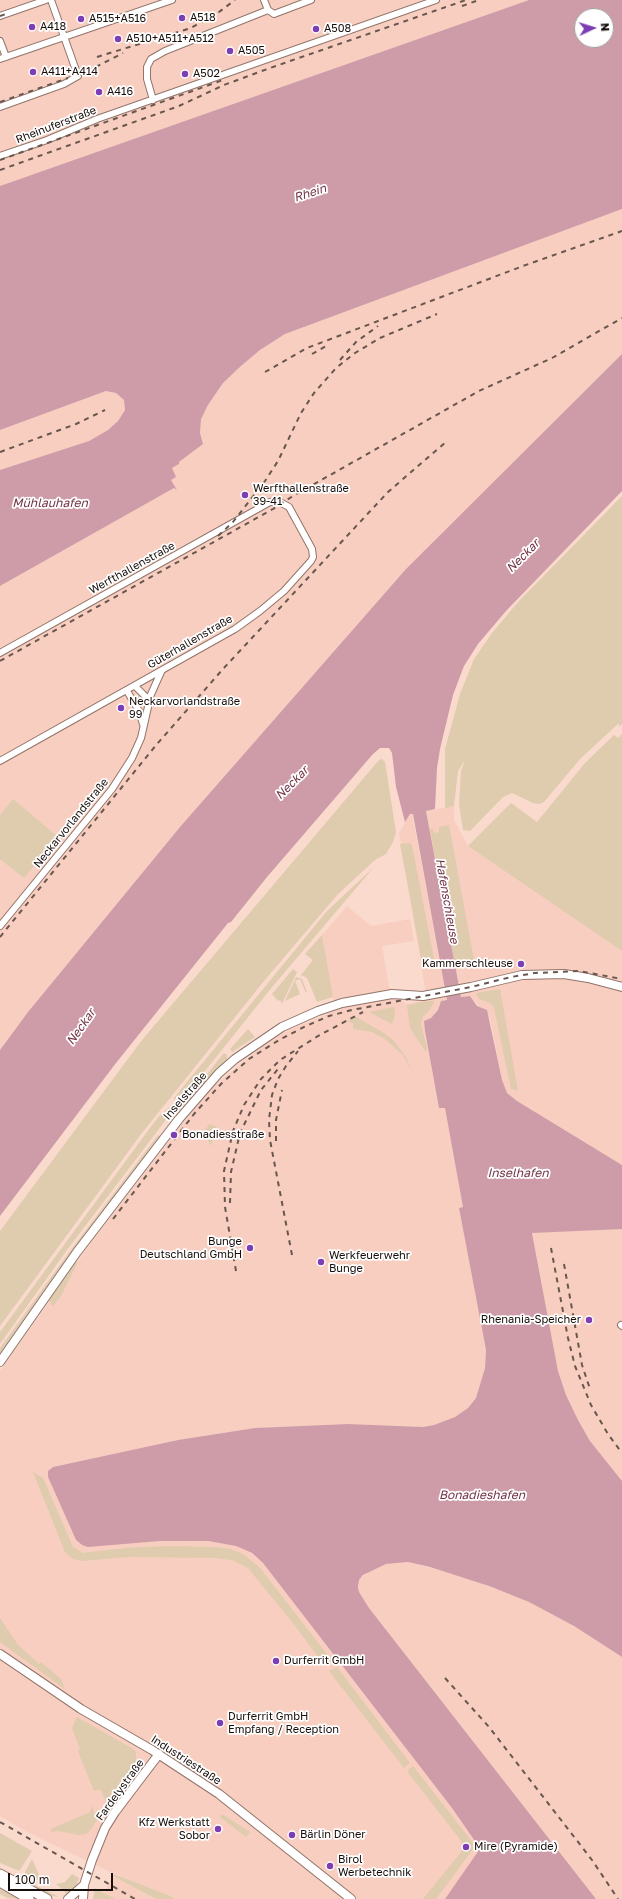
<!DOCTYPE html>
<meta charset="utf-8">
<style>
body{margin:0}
#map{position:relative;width:622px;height:1899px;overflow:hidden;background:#fbdace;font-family:"Golos Text",sans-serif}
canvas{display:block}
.north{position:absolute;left:574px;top:8px;width:40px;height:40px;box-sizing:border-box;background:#fff;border:1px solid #a29e9d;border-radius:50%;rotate:86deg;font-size:11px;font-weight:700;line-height:16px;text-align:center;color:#170d09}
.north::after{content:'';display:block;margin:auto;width:14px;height:18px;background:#7d3eb3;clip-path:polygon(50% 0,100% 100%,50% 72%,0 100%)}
.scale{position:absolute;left:8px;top:1873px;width:105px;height:18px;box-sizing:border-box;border:2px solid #170d09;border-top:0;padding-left:5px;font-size:12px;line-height:14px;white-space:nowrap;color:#170d09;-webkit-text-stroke:3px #fff;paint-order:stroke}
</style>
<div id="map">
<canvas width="622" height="1899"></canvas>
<div class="north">N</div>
<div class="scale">100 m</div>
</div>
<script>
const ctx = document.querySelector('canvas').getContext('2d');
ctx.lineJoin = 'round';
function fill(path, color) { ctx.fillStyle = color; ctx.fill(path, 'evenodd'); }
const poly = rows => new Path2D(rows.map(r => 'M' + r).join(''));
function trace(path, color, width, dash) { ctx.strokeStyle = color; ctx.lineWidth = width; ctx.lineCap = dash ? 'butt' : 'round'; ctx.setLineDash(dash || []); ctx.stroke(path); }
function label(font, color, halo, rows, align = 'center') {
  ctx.font = font + ' "Golos Text",sans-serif'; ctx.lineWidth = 3.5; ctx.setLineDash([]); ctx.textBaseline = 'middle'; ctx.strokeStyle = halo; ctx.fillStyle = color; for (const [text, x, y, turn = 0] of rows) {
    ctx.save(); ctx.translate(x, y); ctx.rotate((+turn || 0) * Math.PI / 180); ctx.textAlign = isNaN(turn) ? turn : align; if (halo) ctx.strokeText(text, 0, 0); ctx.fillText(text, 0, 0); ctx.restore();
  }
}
const built = poly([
 [0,0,529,0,0,186],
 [622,209,622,354,406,569,180,827,28,1012,0,1050,0,586,174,488,177,490,171,480,172,468,179,464,179,462,203,444,200,433,201,418,208,405,223,383,241,366,260,350,285,334],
 [106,391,116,393,124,400,125,410,118,421,108,430,89,441,0,470,0,430],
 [454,806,454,820,468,846,622,951,622,1165,517,1101,507,1094,502,1080,490,1018,470,996,461,997,426,811],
 [412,813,447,1000,441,1001,438,1010,431,1018,425,1021,425,1031,439,1108,445,1107,463,1207,459,1208,486,1350,485,1368,476,1398,468,1408,455,1417,434,1425,423,1427,348,1424,255,1428,178,1440,53,1467,48,1471,48,1477,76,1540,82,1545,160,1541,208,1541,236,1546,252,1554,263,1563,452,1808,479,1847,479,1850,445,1899,175,1899,106,1870,27,1832,0,1816,0,1371,93,1240,198,1104,213,1087,262,1046,289,1030,335,1011,322,935,347,906,371,926,410,919,414,941,382,946,389,987,406,1004,427,1000,399,833,410,814],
 [595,1229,622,1229,622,1481,590,1441,578,1420,566,1395,558,1371,532,1232],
 [408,1562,462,1576,529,1602,574,1626,622,1657,622,1899,596,1899,369,1608,359,1592,359,1580,371,1570,386,1564],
 [113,1876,156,1899,109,1899,103,1895]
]);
const green = poly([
 [622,496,622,724,619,727,619,723,580,759,544,802,539,804,533,803,512,793,503,797,470,831,463,830,459,804,461,771,465,760,458,771,454,806,445,808,445,749,460,694,474,659,492,633,519,601],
 [622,734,622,951,468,846,511,803,537,822,585,763,614,735,618,738],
 [382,759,385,762,396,832,393,842,386,854,375,860,338,894,264,981,142,1133,0,1326,0,1231,142,1040,379,760],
 [13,799,58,837,24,878,0,859,0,815],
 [449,825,474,960,455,964,430,829,433,829,434,833,439,832,439,827],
 [409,843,412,845,434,959,432,964,423,967,400,844],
 [374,867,273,986,201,1076,175,1099,173,1099,327,911],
 [322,935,333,997,317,1002,307,978,301,975,313,960,305,954],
 [293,969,297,972,282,1004,280,1000,278,1001,272,994],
 [296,977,302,979,307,992,306,993,300,979,295,981,300,994,285,1001],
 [500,989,518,1091,511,1089,494,1007,490,1003,479,999,476,993],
 [428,1001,435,1001,428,1012,423,1016,421,1024,427,1048,426,1052,410,1028,407,1005],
 [394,1007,395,1015,392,1024,369,1012],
 [356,1017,384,1033,393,1040,406,1057,412,1072,403,1055,385,1039,372,1032,353,1029,353,1023,347,1021],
 [248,1029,255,1037,232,1052,230,1049],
 [224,1053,227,1055,227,1060,206,1081,177,1113,176,1112],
 [187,1092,67,1250,0,1344,0,1332,144,1136,159,1116],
 [210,1124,217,1127,211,1146,203,1132],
 [158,1135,160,1136,72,1252,0,1353,0,1348,70,1251],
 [78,1262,61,1296,53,1306,49,1300,75,1263],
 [33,1472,43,1478,73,1547,83,1553,126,1548,166,1546,214,1547,230,1549,243,1554,260,1568,333,1662,325,1666,293,1623,248,1568,232,1560,214,1558,130,1557,81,1561,73,1559,65,1552],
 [0,1618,18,1645,39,1664,41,1662,61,1679,65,1689,0,1642],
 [337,1667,410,1763,404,1768,329,1671],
 [77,1717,133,1749,136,1752,136,1763,106,1801,100,1789,94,1791,78,1751,80,1749,72,1728],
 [413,1766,473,1843,473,1849,436,1899,423,1899,463,1850,462,1842,407,1771],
 [92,1806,97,1820,91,1829,86,1834,79,1835,58,1831,51,1832,51,1829,90,1812],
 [222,1814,250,1832,246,1837,220,1817],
 [0,1833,32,1851,20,1870,17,1870,0,1863],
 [32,1859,40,1877,37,1880,24,1874],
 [72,1874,79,1878,76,1886,68,1895,56,1884,65,1882],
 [114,1874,170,1896,175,1899,156,1899,113,1876],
 [24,1880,47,1891,59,1897,48,1895,24,1882],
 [95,1888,111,1897,115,1899,93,1899],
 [0,1889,19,1899,7,1898,0,1894]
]);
const water = poly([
 [529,0,622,0,622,209,285,334,260,350,241,366,223,383,208,405,201,419,200,433,203,444,179,462,179,464,172,468,176,477,171,480,177,490,174,488,0,586,0,470,89,441,108,430,118,421,125,410,124,400,116,393,106,391,0,430,0,186],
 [582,16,606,16,606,40,582,40],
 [622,354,622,491,506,611,478,644,464,666,453,695,440,749,437,768,435,809,426,811,461,997,470,996,477,1006,487,1010,502,1080,507,1093,517,1101,622,1165,622,1229,532,1233,558,1371,566,1395,578,1420,590,1441,622,1481,622,1657,574,1626,529,1602,489,1586,430,1567,408,1562,386,1564,363,1575,359,1580,358,1587,359,1592,369,1608,596,1899,445,1899,479,1850,479,1847,452,1808,263,1563,252,1553,236,1546,208,1541,160,1541,88,1547,82,1545,76,1540,48,1477,48,1471,53,1467,178,1440,255,1428,348,1424,423,1427,434,1425,455,1417,468,1408,476,1398,485,1368,486,1350,459,1208,463,1207,445,1108,439,1108,425,1031,424,1021,431,1018,438,1010,441,1001,447,1000,413,814,410,814,405,822,396,787,392,753,389,748,380,748,373,754,267,877,231,922,228,923,116,1063,0,1216,0,1050,28,1012,180,827,406,569]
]);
const street = poly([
 [264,0,268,10],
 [0,16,46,0],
 [0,41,6,57],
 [0,59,172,0],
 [153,100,147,79,147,67,151,59,165,51,268,10,274,14,311,0],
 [0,107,64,84,78,76,51,0],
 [0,156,47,140,97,119,436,0],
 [0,653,270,502,278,501,289,507,312,549,313,557,311,561,284,591,260,611,235,629,0,761],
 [127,691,139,711,143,724],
 [148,701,161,672],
 [0,926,112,789,132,758,141,738,148,707,148,701,145,696,135,686],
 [621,1325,622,1326]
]);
const secondary = poly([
 [0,1362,77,1252,179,1119,219,1073,235,1059,282,1027,318,1011,342,1003,392,994,423,996,471,987,522,975,564,974,588,978,622,987],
 [0,1654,81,1709,152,1750,219,1794,351,1899],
 [68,1899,84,1885],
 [83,1899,84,1885,92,1860,105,1828,115,1812,159,1754]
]);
const primary = poly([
 [0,1874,47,1899],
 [0,1882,29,1899]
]);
const rail = poly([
 [462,6,479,0],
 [0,16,6,14],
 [97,57,191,28,219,12,235,0],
 [78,76,123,53],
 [0,102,68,78],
 [0,160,223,80],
 [0,170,179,106,224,85,270,68,466,0],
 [312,354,326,346],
 [340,360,356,342,378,326],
 [265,372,307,348,523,266,622,231],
 [0,452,76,424,105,410],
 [218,536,233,522,265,481,278,461,301,413,314,393,336,368,355,353,380,338,437,314],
 [0,661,273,509,293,496,479,391,552,358,622,318],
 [0,937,157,744,223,669,388,492,447,441],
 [276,1141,276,1120,282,1090],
 [230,1203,231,1172,240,1133,261,1090,278,1069],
 [113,1219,194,1114,221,1084,249,1059,279,1040,306,1026,329,1016,352,1010,471,987,511,977,535,973,579,971,622,979],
 [551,1248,568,1338,575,1366,591,1405,608,1434,622,1453],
 [292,1255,270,1140,269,1120,272,1095,278,1079,286,1066,298,1051],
 [564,1264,582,1365,590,1389],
 [236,1271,225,1207,224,1171,233,1131,244,1105,261,1079,280,1060,318,1036,363,1012],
 [445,1678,489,1727,592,1860,618,1899],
 [0,1822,135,1899]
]);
const markers = [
 [182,18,4,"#7d3eb3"],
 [81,19,4,"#7d3eb3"],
 [32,27,4,"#7d3eb3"],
 [316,29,4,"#7d3eb3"],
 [118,39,4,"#7d3eb3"],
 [230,51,4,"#7d3eb3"],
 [33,72,4,"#7d3eb3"],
 [185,74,4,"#7d3eb3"],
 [99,92,4,"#7d3eb3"],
 [245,495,4,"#7d3eb3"],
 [121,708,4,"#7d3eb3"],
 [521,964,4,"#7d3eb3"],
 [174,1135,4,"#7d3eb3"],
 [250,1248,4,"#7d3eb3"],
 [321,1262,4,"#7d3eb3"],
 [589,1320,4,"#7d3eb3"],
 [276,1661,4,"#7d3eb3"],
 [220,1723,4,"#7d3eb3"],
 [218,1829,4,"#7d3eb3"],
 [292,1835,4,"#7d3eb3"],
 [466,1847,4,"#7d3eb3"],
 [330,1866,4,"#7d3eb3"]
];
const poiNames = [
 ["A518",190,18],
 ["A515+A516",89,19],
 ["A418",40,27],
 ["A508",324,29],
 ["A510+A511+A512",126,39],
 ["A505",238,51],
 ["A411+A414",41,72],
 ["A502",193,74],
 ["A416",107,92],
 ["Werfthallenstraße",253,489],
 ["39-41",253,502],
 ["Neckarvorlandstraße",129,702],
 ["99",129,715],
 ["Kammerschleuse",513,964,"right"],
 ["Bonadiesstraße",182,1135],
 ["Bunge",242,1242,"right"],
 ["Deutschland GmbH",242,1255,"right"],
 ["Werkfeuerwehr",329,1256],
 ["Bunge",329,1269],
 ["Rhenania-Speicher",581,1320,"right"],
 ["Durferrit GmbH",284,1661],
 ["Durferrit GmbH",228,1717],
 ["Empfang / Reception",228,1730],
 ["Kfz Werkstatt",210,1823,"right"],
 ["Sobor",210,1836,"right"],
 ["Bärlin Döner",300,1835],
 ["Mire (Pyramide)",474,1847],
 ["Birol",338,1860],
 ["Werbetechnik",338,1873]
];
const streetNames = [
 ["Rheinuferstraße",56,125,-21],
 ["Werfthallenstraße",132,568,-29],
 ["Güterhallenstraße",190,642,-30],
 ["Neckarvorlandstraße",71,823,-51],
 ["Inselstraße",185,1096,-49],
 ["Industriestraße",186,1760,33],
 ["Fardelystraße",120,1790,-54]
];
const waterNames = [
 ["Rhein",310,193,-18],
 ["Mühlauhafen",50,503],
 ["Neckar",523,556,-45],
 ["Neckar",292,783,-45],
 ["Hafenschleuse",447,901,80],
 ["Neckar",81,1027,-55],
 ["Inselhafen",518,1173],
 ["Bonadieshafen",482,1495]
];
fill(built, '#f7cebf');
fill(green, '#dfcbae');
fill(water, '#ce9ca8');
trace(street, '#92746a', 8);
trace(secondary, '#92746a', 10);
trace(primary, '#92746a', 11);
trace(street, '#fff', 6);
trace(secondary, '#fff', 8);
trace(primary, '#fff', 9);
trace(rail, '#68564f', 2, [5, 5]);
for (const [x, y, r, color] of markers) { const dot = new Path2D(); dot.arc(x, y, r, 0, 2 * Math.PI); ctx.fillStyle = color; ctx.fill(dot); trace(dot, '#fff', 1.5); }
label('11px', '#170d09', '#fff', poiNames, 'left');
label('11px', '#170d09', '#fff', streetNames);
label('italic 12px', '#723346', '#fff', waterNames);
</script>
